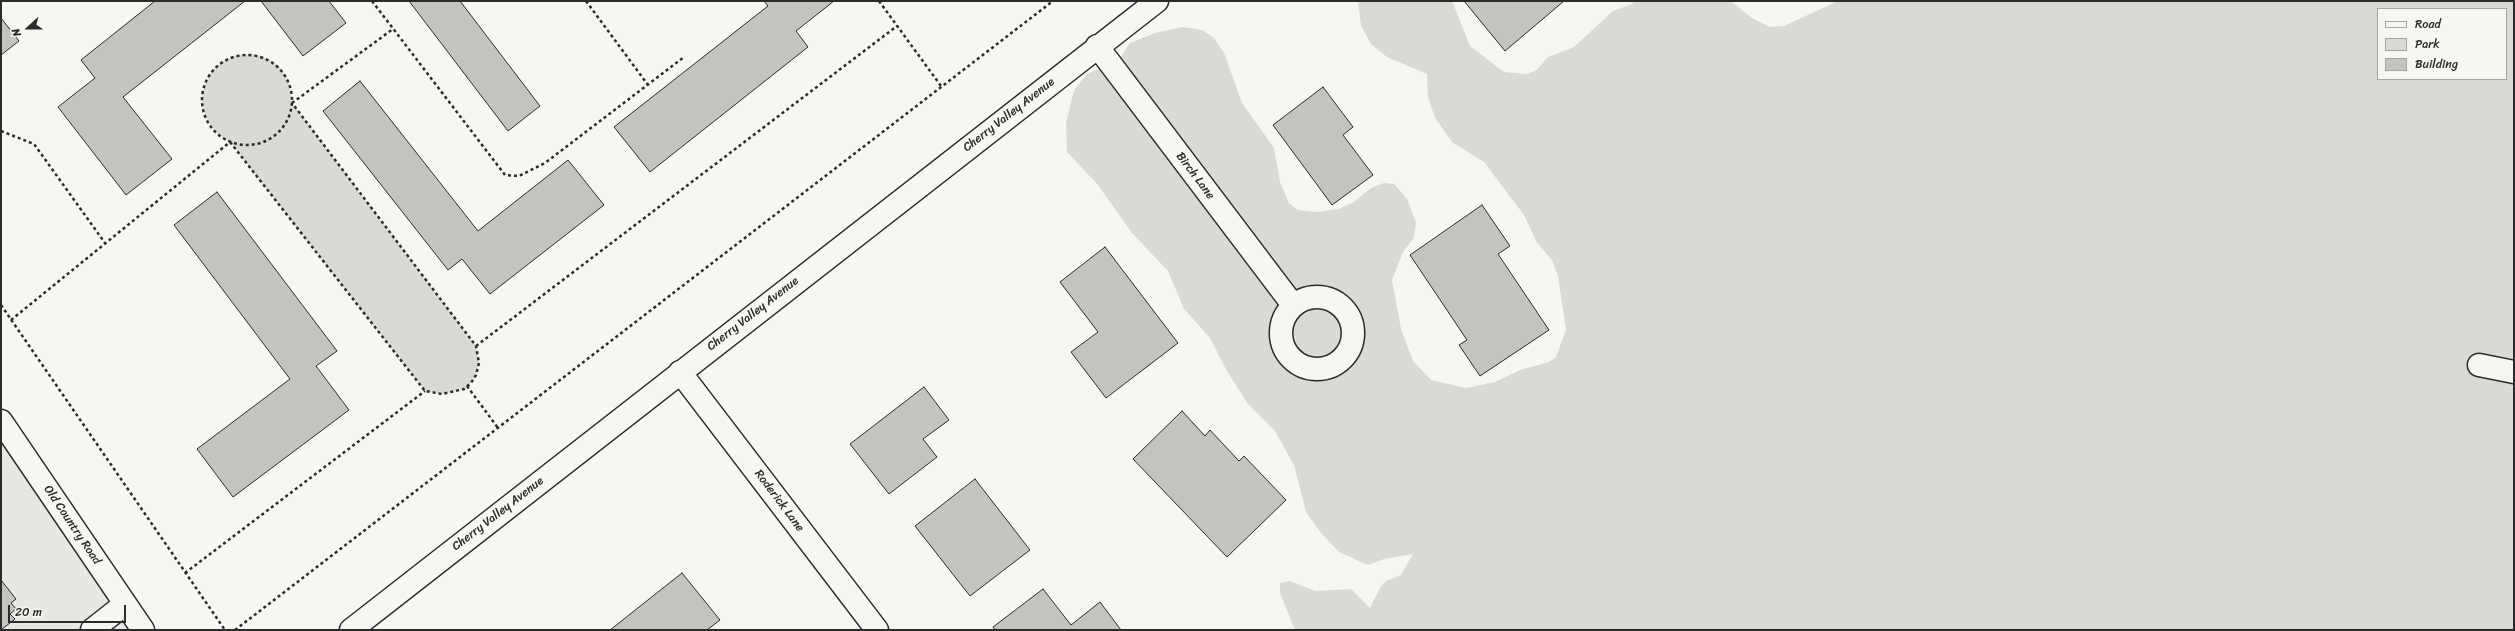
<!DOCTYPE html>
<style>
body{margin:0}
#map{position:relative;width:2515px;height:631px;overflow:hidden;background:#f6f6f2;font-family:Sriracha,sans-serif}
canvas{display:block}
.frame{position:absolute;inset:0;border:2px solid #2b2b2b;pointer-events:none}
.legend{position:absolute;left:2377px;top:8px;width:130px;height:72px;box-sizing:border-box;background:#f6f6f2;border:1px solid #a5a5a2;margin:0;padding:5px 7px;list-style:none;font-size:12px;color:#2b2b2b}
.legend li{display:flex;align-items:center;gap:8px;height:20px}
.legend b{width:20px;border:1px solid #a5a5a2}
.north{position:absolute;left:8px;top:8px;width:40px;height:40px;-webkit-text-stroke:3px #f6f6f2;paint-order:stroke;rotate:249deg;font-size:11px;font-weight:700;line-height:16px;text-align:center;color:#2b2b2b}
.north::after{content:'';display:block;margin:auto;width:14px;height:18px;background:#2b2b2b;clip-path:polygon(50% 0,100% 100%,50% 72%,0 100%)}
.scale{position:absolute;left:8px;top:605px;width:118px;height:18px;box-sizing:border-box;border:2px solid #2b2b2b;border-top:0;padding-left:5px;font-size:12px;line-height:14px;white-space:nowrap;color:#2b2b2b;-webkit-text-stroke:3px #f6f6f2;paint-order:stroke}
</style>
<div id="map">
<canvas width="2515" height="631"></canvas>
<div class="frame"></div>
<ul class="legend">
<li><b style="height:5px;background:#f6f6f2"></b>Road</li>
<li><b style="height:11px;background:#d9d9d5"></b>Park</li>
<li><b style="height:11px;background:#c3c3c0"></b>Building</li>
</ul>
<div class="north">N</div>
<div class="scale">20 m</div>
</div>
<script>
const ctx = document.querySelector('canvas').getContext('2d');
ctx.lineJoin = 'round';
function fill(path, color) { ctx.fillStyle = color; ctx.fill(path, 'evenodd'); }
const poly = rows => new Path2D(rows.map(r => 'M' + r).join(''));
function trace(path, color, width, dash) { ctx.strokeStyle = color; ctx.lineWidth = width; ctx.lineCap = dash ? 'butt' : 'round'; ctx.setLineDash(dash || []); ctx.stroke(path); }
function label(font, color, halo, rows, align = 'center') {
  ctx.font = font + ' Sriracha,sans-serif'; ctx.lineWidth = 3; ctx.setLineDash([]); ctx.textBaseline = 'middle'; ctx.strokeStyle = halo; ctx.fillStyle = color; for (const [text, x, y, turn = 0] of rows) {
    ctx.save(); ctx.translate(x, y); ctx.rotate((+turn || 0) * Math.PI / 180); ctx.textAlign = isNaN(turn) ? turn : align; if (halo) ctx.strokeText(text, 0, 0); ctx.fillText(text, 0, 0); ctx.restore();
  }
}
const built = poly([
 [1,418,144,630,1,630]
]);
const green = poly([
 [1358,1,1452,1,1470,46,1504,72,1527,74,1537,70,1548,57,1574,47,1613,11,1632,4,1634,1,1731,1,1752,18,1770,27,1784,26,1838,1,2514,1,2514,630,1295,630,1280,593,1280,583,1290,581,1315,591,1351,589,1370,608,1380,588,1386,581,1401,575,1413,554,1384,559,1368,565,1339,552,1321,533,1306,512,1294,465,1275,431,1248,404,1227,371,1210,338,1184,309,1168,271,1132,233,1098,185,1067,152,1066,123,1074,90,1087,74,1118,61,1130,43,1155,33,1183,27,1202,30,1214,38,1224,53,1242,103,1274,148,1280,182,1289,203,1298,210,1317,212,1339,209,1354,202,1371,188,1384,183,1394,184,1407,199,1416,222,1414,238,1403,252,1392,280,1401,329,1413,361,1431,380,1466,388,1495,382,1520,370,1549,362,1556,357,1566,330,1558,276,1552,260,1537,243,1524,215,1484,162,1452,142,1435,118,1428,97,1427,74,1387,57,1371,44,1361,26],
 [2378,9,2506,9,2506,79,2378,79],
 [253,54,268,59,281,68,289,81,292,103,476,346,479,363,476,375,471,383,464,389,442,394,425,391,230,142,218,134,209,123,203,110,202,95,206,81,213,69,225,60,238,55]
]);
const building = poly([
 [155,1,245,1,123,97,172,159,126,195,58,107,95,78,81,60,155,1],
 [261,1,329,1,346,23,303,56,261,1],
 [409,1,460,1,540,106,508,131,409,1],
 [764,1,834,1,796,31,808,47,650,172,614,127,768,6,764,1],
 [1464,1,1564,1,1505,51,1464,1],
 [1,18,19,41,1,55,1,18],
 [360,81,478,231,568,160,604,205,490,294,462,259,448,270,323,111,360,81],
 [1323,87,1353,127,1343,135,1373,175,1332,205,1273,125,1323,87],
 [217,192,337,351,316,366,349,410,233,497,197,449,290,379,174,225,217,192],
 [1482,205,1510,246,1498,254,1549,330,1480,376,1459,345,1467,340,1410,255,1482,205],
 [1105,247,1178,343,1106,398,1071,352,1098,332,1060,282,1105,247],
 [924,387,949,420,923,439,937,457,889,494,850,444,924,387],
 [1182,411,1205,436,1210,430,1239,461,1244,456,1286,500,1227,557,1133,459,1182,411],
 [975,479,1030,550,970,596,915,526,975,479],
 [682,573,720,620,707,630,610,630,682,573],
 [1,580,16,599,11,603,16,609,10,614,15,619,1,630,1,580],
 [1043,589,1071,625,1100,602,1121,630,995,630,993,627,1043,589]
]);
const path = poly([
 [372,1,505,175,519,176,545,163,684,57],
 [586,1,648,85],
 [879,1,941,86],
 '202 100a45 45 0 1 1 90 0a45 45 0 1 1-90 0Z',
 [292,103,393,29],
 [1,131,34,144,105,243],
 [230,142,425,391,442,394,464,389,471,383,476,375,479,363,476,346,292,103],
 [1,305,225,630],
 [11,320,230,142],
 [476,346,897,26],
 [467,386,498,428],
 [185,573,425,391],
 [235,630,1053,1]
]);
const service = poly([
 [2479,365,2514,372]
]);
const minor = poly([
 [1097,46,1293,305],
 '1281 333a36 36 0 1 1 72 0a36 36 0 1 1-72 0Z',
 [680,372,877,630],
 [92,630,125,604],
 [351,630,1157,1]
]);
const primary = poly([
 [1,421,143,630]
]);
const streetNames = [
 ["Cherry Valley Avenue",1009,115,-38],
 ["Birch Lane",1195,176,53],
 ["Cherry Valley Avenue",753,314,-38],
 ["Roderick Lane",779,501,53],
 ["Cherry Valley Avenue",498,514,-38],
 ["Old Country Road",72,525,56]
];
fill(built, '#e7e7e3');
fill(green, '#d9d9d5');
fill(building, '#c3c3c0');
trace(building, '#2b2b2b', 1);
trace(service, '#2b2b2b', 25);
trace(minor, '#2b2b2b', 25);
trace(primary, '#2b2b2b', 25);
trace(path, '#2b2b2b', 2.5, [3, 3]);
trace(service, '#f6f6f2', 22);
trace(minor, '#f6f6f2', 22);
trace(primary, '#f6f6f2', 22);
label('12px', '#2b2b2b', '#f6f6f2', streetNames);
</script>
